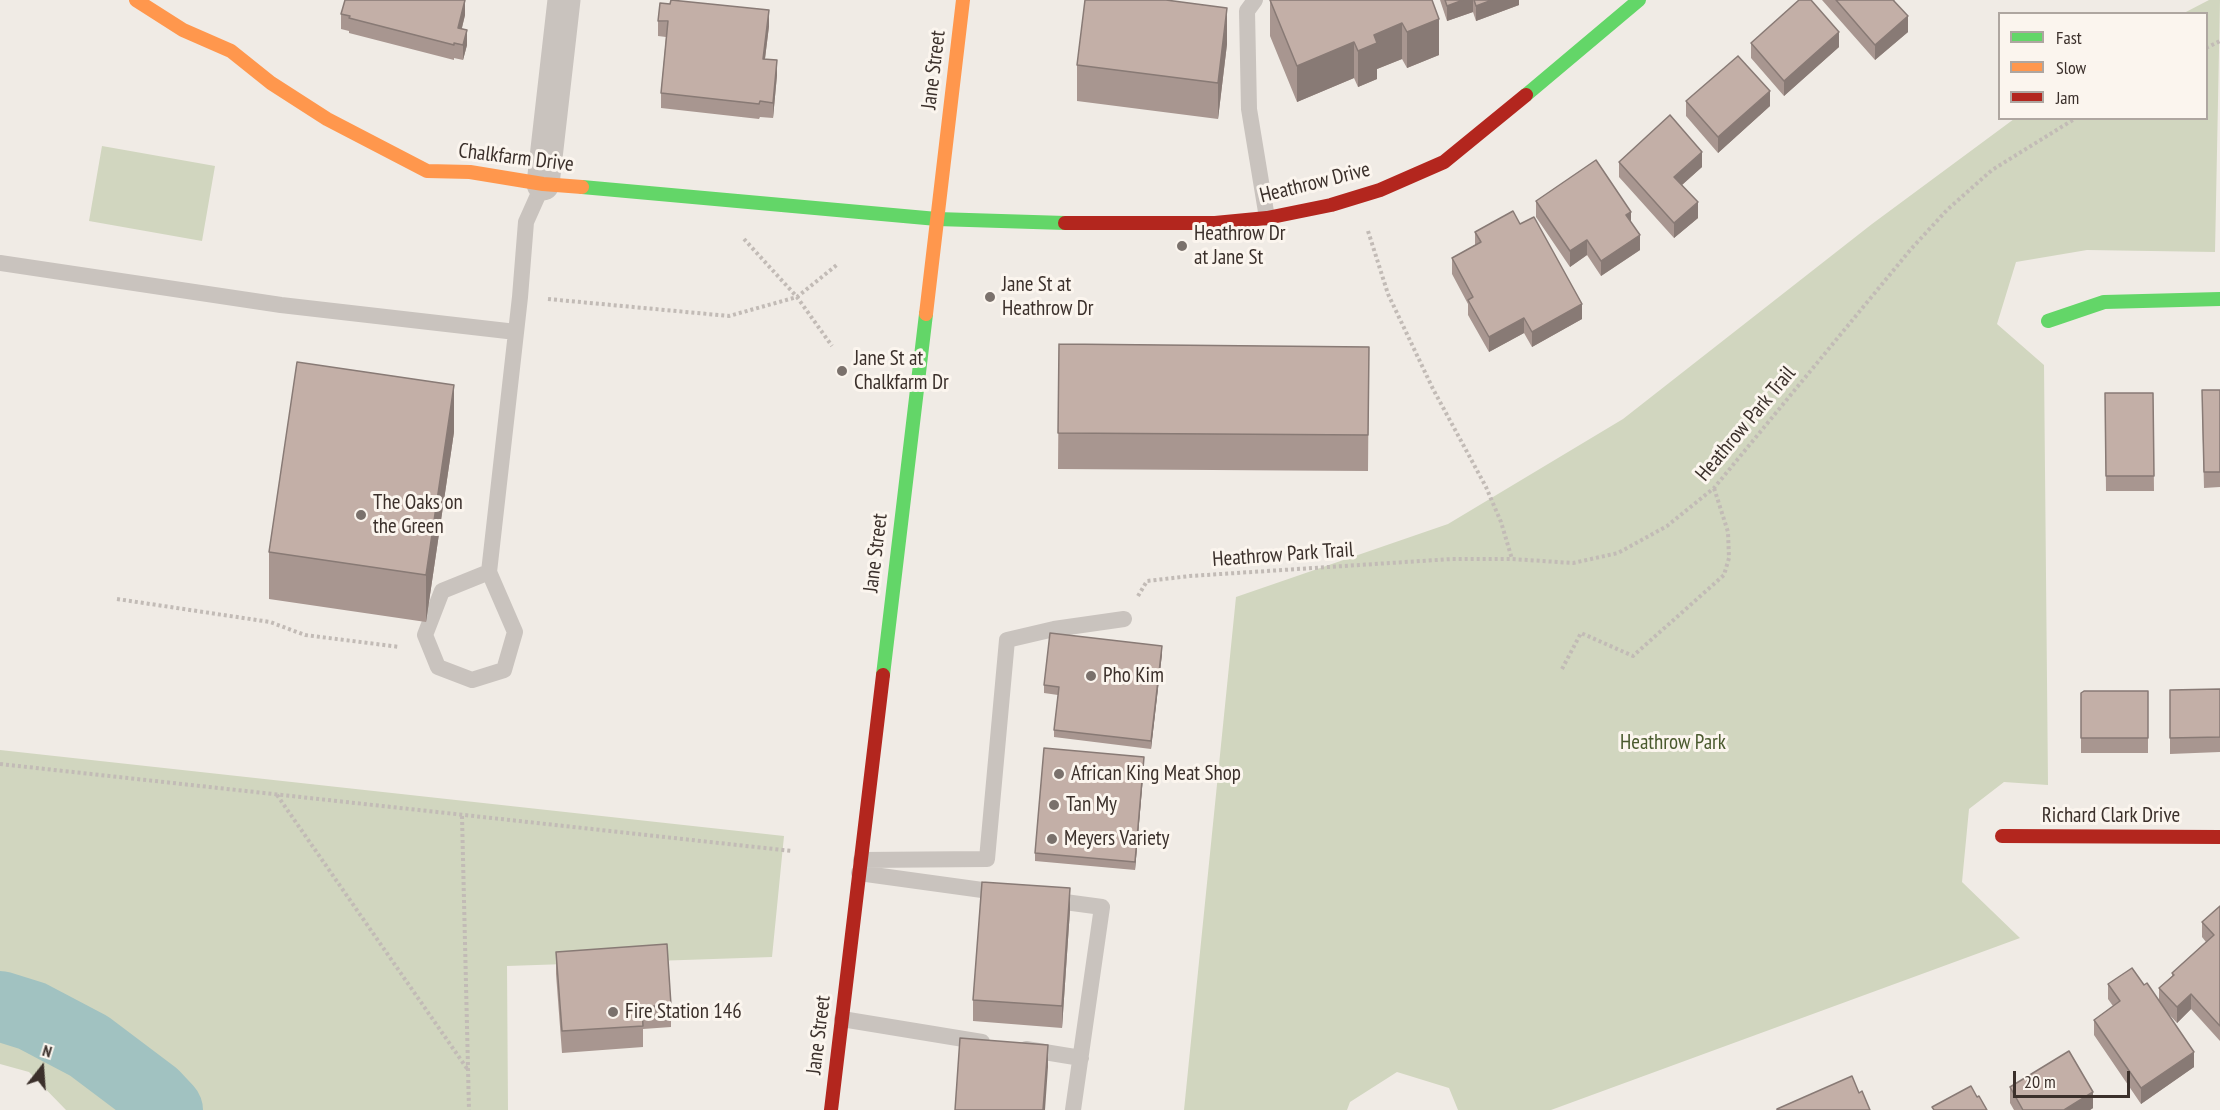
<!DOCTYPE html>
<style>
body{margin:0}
#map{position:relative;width:2220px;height:1110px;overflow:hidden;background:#f0ebe5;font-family:"PT Sans Narrow",sans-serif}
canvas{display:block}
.legend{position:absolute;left:1998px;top:12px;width:210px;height:108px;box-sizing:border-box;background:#fbf5ee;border:2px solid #aea6a0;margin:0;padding:8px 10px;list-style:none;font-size:18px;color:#3b302b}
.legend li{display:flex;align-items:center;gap:12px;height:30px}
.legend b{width:30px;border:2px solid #aea6a0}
.north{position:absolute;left:12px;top:1038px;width:60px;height:60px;-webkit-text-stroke:4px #fbf5ee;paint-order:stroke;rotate:17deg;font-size:16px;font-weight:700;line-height:24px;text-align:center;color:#3b302b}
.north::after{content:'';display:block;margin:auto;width:21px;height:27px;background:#3b302b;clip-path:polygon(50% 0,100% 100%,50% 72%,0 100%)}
.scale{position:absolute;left:2013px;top:1071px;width:117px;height:27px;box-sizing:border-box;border:3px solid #3b302b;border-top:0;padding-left:8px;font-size:18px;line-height:21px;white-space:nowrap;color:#3b302b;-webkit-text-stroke:4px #fbf5ee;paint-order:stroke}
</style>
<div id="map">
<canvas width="2220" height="1110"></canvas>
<ul class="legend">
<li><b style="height:8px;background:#63d668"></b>Fast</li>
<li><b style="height:8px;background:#ff974d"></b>Slow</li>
<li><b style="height:8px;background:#b3261e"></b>Jam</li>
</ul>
<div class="north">N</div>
<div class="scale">20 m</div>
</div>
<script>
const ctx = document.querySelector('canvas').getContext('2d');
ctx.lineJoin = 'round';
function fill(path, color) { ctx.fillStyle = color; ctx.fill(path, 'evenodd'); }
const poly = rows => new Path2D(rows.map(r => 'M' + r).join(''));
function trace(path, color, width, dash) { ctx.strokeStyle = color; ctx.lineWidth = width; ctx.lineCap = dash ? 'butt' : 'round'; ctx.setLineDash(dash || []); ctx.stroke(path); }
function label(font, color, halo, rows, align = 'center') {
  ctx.font = font + ' "PT Sans Narrow",sans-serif'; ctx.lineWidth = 6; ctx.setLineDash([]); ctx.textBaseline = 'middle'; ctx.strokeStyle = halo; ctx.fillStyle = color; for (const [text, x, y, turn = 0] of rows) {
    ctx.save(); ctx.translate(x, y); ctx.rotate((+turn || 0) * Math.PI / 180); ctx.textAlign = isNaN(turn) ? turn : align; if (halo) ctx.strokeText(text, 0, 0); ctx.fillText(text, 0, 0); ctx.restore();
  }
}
const green = poly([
 [2209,0,2220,0,2215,252,2087,250,2016,262,1997,324,2044,365,2048,785,2004,782,1969,809,1962,882,2020,938,1551,1110,1458,1110,1449,1088,1397,1072,1350,1102,1347,1110,1184,1110,1236,597,1448,524,1623,419,1872,224,2014,119,2206,118,2206,14,2184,13],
 [102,146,215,166,202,241,89,221],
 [0,750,784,836,772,957,507,966,508,1110,66,1110,29,1072,0,1064]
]);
const river = poly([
 [0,1006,32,1016,89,1046,154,1095,168,1110]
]);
const path = poly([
 [2206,48,2220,41],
 [1368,231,1388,294,1433,389,1486,487,1501,522,1512,559],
 [744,239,797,297,832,346],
 [548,299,729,316,797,297,838,264],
 [1138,596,1147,581,1190,576,1452,559,1512,559,1573,563,1618,553,1667,526,1714,488,1911,249,1947,210,1992,170,2076,118],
 [117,599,270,622,305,635,400,647],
 [1562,669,1581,633,1633,656,1724,575,1729,558,1728,532,1714,488],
 [0,764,792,851],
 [277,795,468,1070],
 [462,816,469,1110]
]);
const lane = poly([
 [1255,0,1247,11,1249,109,1267,218],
 [0,263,281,305,516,332],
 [489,572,515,632,504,670,472,680,438,667,425,635,442,591,489,572,520,297,526,222,543,184],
 [861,860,987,859,1007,640,1054,629,1124,619],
 [859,873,1004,893],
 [1050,900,1102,907,1073,1110],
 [842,1019,982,1042],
 [1026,1049,1081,1058]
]);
const street = poly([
 [543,184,564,0]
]);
const fast = poly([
 [1526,95,1639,0],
 [582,187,937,219,1065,223],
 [2048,321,2104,302,2220,299],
 [883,675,926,314]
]);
const slow = poly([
 [136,0,183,30,231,51,271,83,327,119,427,171,470,172,543,184,582,187],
 [926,314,963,0]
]);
const jam = poly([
 [1065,223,1215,223,1267,218,1331,205,1380,190,1444,162,1526,95],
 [2002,836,2220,837],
 [831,1110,883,675]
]);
const wall = poly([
 [1270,0,1432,0,1439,55,1407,68,1402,59,1377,69,1377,79,1358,87,1354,78,1297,102,1270,36],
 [1440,0,1519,0,1519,5,1476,21,1473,12,1447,21],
 [1822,0,1895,0,1894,1,1908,32,1875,60],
 [341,14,465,15,462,28,467,45,463,60,454,58,454,60,349,33,349,31,341,29],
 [658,21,769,26,765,59,777,75,773,118,760,117,759,119,661,108,661,93,666,37,658,36],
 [1751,43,1839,47,1784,96,1751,58],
 [1227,44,1218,119,1077,101,1077,65],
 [1686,101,1770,106,1718,153,1686,116],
 [1619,162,1702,167,1682,185,1698,218,1674,238,1619,177],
 [1536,201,1631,222,1640,250,1601,276,1587,255,1570,267,1536,217],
 [1520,224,1582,319,1532,347,1524,333,1489,352,1468,315,1468,304,1452,274,1452,258,1475,245,1475,232],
 [1059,344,1369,347,1368,471,1058,469],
 [2220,390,2220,487,2204,488,2202,405],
 [2105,393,2153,393,2154,491,2106,491],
 [454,432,426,622,269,599,269,552],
 [1162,654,1151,749,1054,737,1054,730,1058,695,1044,693,1044,685],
 [2220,689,2220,752,2170,754,2170,690],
 [2148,691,2148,753,2081,753,2081,693],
 [1144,765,1135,870,1035,861,1035,853],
 [2220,906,2220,1041,2191,1009,2177,1023,2164,1009,2194,1067,2141,1104,2094,1035,2094,1020,2113,1006,2108,999,2108,984,2144,985,2159,1002,2159,988,2172,976,2172,973,2206,942,2202,937,2202,922],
 [1070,910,1062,1028,973,1021,973,1000],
 [556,952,671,1005,671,1027,643,1029,643,1047,562,1053,556,974],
 [2010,1087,2093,1108,2090,1110,2014,1110,2010,1103]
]);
const shadedWall = poly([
 [465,0,465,15,458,43,458,28],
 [1463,0,1473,0,1473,12,1447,21,1447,6],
 [1491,0,1519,0,1519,5,1476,21,1476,6],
 [1227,8,1227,44,1218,119,1218,83],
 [769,10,769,26,763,74,763,59],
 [1908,16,1908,32,1875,60,1875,45],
 [1439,19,1439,55,1407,68,1407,32],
 [1402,23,1402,59,1377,69,1377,79,1358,87,1358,51,1374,35],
 [467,30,467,45,463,60,463,45],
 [1839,32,1839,47,1784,96,1784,81],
 [1354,42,1354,78,1297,102,1297,66],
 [777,60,777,75,773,118,773,103],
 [1770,91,1770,106,1718,153,1718,137],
 [1702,152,1702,167,1674,192,1674,177],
 [1698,202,1698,218,1674,238,1674,223],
 [1631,212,1631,227,1626,215],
 [1640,235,1640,250,1601,276,1601,261],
 [1587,240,1587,255,1570,267,1570,251],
 [1582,304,1582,319,1532,347,1532,332],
 [1524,318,1524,333,1489,352,1489,337],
 [454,385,454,432,426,622,426,575],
 [1162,646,1162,654,1151,749,1151,741],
 [1144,757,1144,765,1135,870,1135,862],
 [1070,888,1070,910,1062,1028,1062,1006],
 [2191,994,2191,1009,2177,1023,2177,1007],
 [1048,1045,1048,1067,1045,1110,1043,1110],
 [2194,1052,2194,1067,2141,1104,2141,1088],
 [2093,1092,2093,1108,2090,1110,2064,1110]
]);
const building = poly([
 [345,0,465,0,458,28,467,30,463,45,454,43,454,45,349,18,350,16,341,14,345,0],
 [671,0,769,10,763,59,777,60,773,103,760,101,759,104,661,93,668,21,658,21,660,3,670,4,671,0],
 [1085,0,1166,0,1227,8,1218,83,1077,65,1085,0],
 [1270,0,1432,0,1439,19,1407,32,1402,23,1374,35,1377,43,1358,51,1354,42,1297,66,1270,0],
 [1445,0,1463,0,1447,6,1445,0],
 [1474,0,1492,0,1476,6,1474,0],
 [1799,0,1811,0,1839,32,1784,81,1751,43,1799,0],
 [1836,0,1893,0,1908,16,1875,45,1836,0],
 [1738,56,1770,91,1718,137,1686,101,1738,56],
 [1670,115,1702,152,1674,177,1698,202,1674,223,1619,162,1670,115],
 [1596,160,1631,212,1626,215,1640,235,1601,261,1587,240,1570,251,1536,201,1596,160],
 [1513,211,1520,224,1534,217,1582,304,1532,332,1524,318,1489,337,1468,300,1473,297,1452,258,1481,242,1475,232,1513,211],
 [1059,344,1369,347,1368,435,1058,433,1059,344],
 [297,362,454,385,426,575,269,552,297,362],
 [2202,390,2220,390,2220,472,2204,472,2202,390],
 [2105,393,2153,393,2154,476,2106,476,2105,393],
 [1050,633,1162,646,1151,741,1054,730,1059,687,1044,685,1050,633],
 [2220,689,2220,737,2170,738,2170,690,2220,689],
 [2084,691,2148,691,2148,738,2081,738,2081,693,2084,691],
 [1044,748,1144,757,1135,862,1035,853,1044,748],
 [982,882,1070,888,1062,1006,973,1000,982,882],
 [2220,906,2220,1026,2191,994,2177,1007,2159,988,2174,975,2172,973,2214,935,2202,922,2220,906],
 [667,944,671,1005,642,1007,643,1026,562,1031,556,952,667,944],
 [2132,968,2144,985,2147,983,2194,1052,2141,1088,2094,1020,2120,1001,2108,984,2132,968],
 [960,1038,1048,1045,1043,1110,955,1110,960,1038],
 [2069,1051,2093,1092,2064,1110,2023,1110,2010,1087,2069,1051],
 [1852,1076,1859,1093,1862,1091,1870,1110,1777,1110,1777,1109,1852,1076],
 [1971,1086,1977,1097,1979,1096,1987,1110,1934,1110,1932,1107,1971,1086]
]);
const markers = [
 [1182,246,6,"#7a716c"],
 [990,297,6,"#7a716c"],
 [842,371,6,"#7a716c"],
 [361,515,6,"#7a716c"],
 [1091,676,6,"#7a716c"],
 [1059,774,6,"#7a716c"],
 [1054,805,6,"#7a716c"],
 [1052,839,6,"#7a716c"],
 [613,1012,6,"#7a716c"]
];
const streetNames = [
 ["Jane Street",934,70,-83],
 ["Chalkfarm Drive",516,158,7],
 ["Heathrow Drive",1315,183,-14],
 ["Heathrow Park Trail",1746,424,-50],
 ["Jane Street",876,553,-83],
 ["Heathrow Park Trail",1283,555,-4],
 ["Richard Clark Drive",2111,816],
 ["Jane Street",819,1035,-83]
];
const poiNames = [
 ["Heathrow Dr",1194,234],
 ["at Jane St",1194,258],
 ["Jane St at",1002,285],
 ["Heathrow Dr",1002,309],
 ["Jane St at",854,359],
 ["Chalkfarm Dr",854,383],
 ["The Oaks on",373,503],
 ["the Green",373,527],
 ["Pho Kim",1103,676],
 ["African King Meat Shop",1071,774],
 ["Tan My",1066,805],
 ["Meyers Variety",1064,839],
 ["Fire Station 146",625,1012]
];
const parkNames = [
 ["Heathrow Park",1673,743]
];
fill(green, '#d1d6bf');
trace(river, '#a1c2c1', 70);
trace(path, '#c2bbb6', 4, [3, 3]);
trace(lane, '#c9c3be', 16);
trace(street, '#c9c3be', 33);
trace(fast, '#63d668', 14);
trace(slow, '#ff974d', 14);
trace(jam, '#b3261e', 14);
fill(wall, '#a89690');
fill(shadedWall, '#887a75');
fill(building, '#c3afa7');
trace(building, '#887a75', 1.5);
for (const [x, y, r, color] of markers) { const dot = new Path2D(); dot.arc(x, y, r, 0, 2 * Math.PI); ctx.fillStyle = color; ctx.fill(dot); trace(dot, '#fbf5ee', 2); }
label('21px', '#3b302b', '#fbf5ee', streetNames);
label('21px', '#3b302b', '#fbf5ee', poiNames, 'left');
label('21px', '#4a5a2e', '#fbf5ee', parkNames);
</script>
